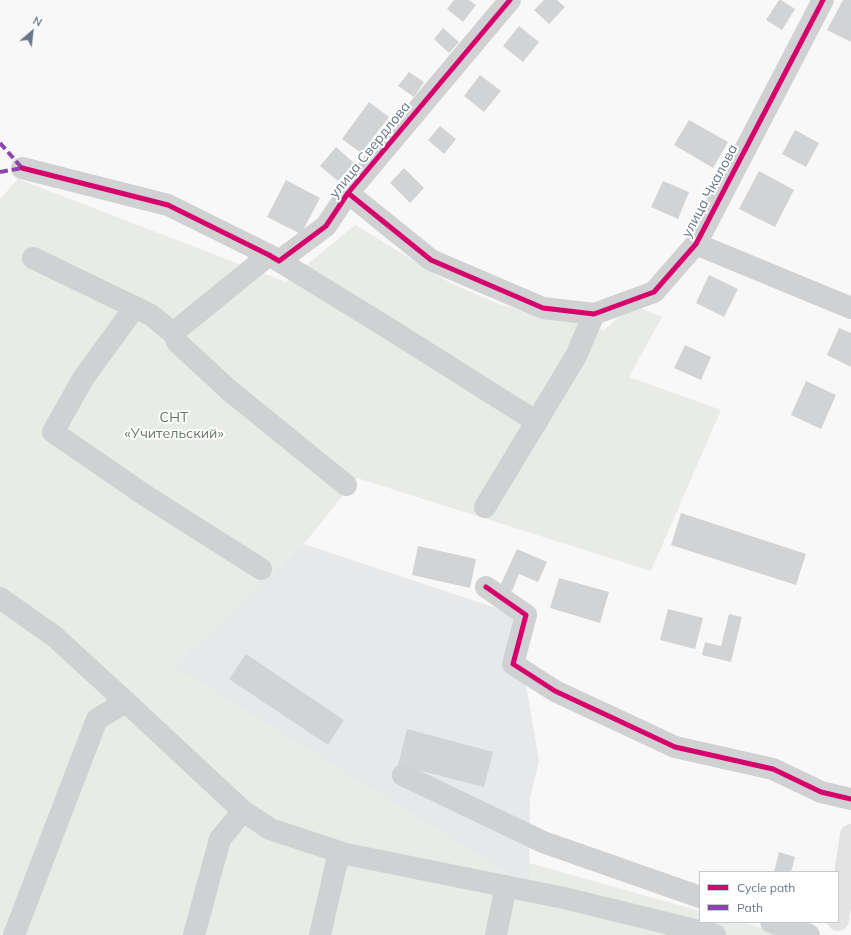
<!DOCTYPE html>
<meta charset="utf-8">
<style>
body{margin:0}
#map{position:relative;width:851px;height:935px;overflow:hidden;background:#f8f8f8;font-family:Mulish,sans-serif}
canvas{display:block}
.legend{position:absolute;left:699px;top:871px;width:140px;height:52px;box-sizing:border-box;background:#fff;border:1px solid #c2c9d0;margin:0;padding:5px 7px;list-style:none;font-size:12px;color:#677789}
.legend li{display:flex;align-items:center;gap:8px;height:20px}
.legend b{width:20px;border:1px solid #c2c9d0}
.north{position:absolute;left:12px;top:12px;width:40px;height:40px;-webkit-text-stroke:3px #fff;paint-order:stroke;rotate:28deg;font-size:11px;font-weight:700;line-height:16px;text-align:center;color:#677789}
.north::after{content:'';display:block;margin:auto;width:14px;height:18px;background:#677789;clip-path:polygon(50% 0,100% 100%,50% 72%,0 100%)}
</style>
<div id="map">
<canvas width="851" height="935"></canvas>
<ul class="legend">
<li><b style="height:5px;background:#d6006c"></b>Cycle path</li>
<li><b style="height:5px;background:#8e44ad"></b>Path</li>
</ul>
<div class="north">N</div>
</div>
<script>
const ctx = document.querySelector('canvas').getContext('2d');
ctx.lineJoin = 'round';
function fill(path, color) { ctx.fillStyle = color; ctx.fill(path, 'evenodd'); }
const poly = rows => new Path2D(rows.map(r => 'M' + r).join(''));
function trace(path, color, width, dash) { ctx.strokeStyle = color; ctx.lineWidth = width; ctx.lineCap = dash ? 'butt' : 'round'; ctx.setLineDash(dash || []); ctx.stroke(path); }
function label(font, color, halo, rows, align = 'center') {
  ctx.font = font + ' Mulish,sans-serif'; ctx.lineWidth = 4; ctx.setLineDash([]); ctx.textBaseline = 'middle'; ctx.strokeStyle = halo; ctx.fillStyle = color; for (const [text, x, y, turn = 0] of rows) {
    ctx.save(); ctx.translate(x, y); ctx.rotate((+turn || 0) * Math.PI / 180); ctx.textAlign = isNaN(turn) ? turn : align; if (halo) ctx.strokeText(text, 0, 0); ctx.fillText(text, 0, 0); ctx.restore();
  }
}
const built = poly([
 [304,544,514,614,539,761,530,798,529,887,173,666]
]);
const green = poly([
 [18,179,286,282,355,225,452,284,499,304,604,330,634,305,662,317,629,377,721,410,651,571,357,478,304,544,174,666,529,887,529,863,700,911,700,922,741,922,788,935,0,935,0,199]
]);
const building = poly([
 [454,0,469,0,476,5,463,22,447,9],
 [544,0,557,0,565,7,549,24,534,10],
 [779,0,781,0,795,9,782,30,766,20],
 [843,0,851,0,851,42,827,30],
 [519,26,539,42,523,62,503,46],
 [443,28,459,42,449,53,434,39],
 [409,72,424,82,414,97,398,86],
 [480,75,501,91,484,112,464,96],
 [369,102,389,117,361,153,342,139],
 [689,120,728,142,713,168,674,145],
 [440,126,456,139,444,154,428,140],
 [795,130,819,143,806,167,782,154],
 [336,147,354,163,338,181,320,166],
 [404,168,424,188,410,203,390,183],
 [759,171,794,190,775,227,739,209],
 [286,180,320,198,301,234,267,217],
 [663,181,689,192,678,219,651,207],
 [709,275,738,289,724,317,696,303],
 [839,328,851,333,851,367,827,355],
 [685,345,711,357,701,380,674,368],
 [806,381,836,395,821,429,791,415],
 [681,513,806,554,796,585,671,545],
 [418,546,476,559,470,588,412,575],
 [517,549,547,562,538,582,519,574,512,591,500,586],
 [559,578,609,592,600,623,550,608],
 [668,609,703,618,695,649,660,640],
 [729,614,742,617,731,662,702,655,705,642,721,646],
 [246,654,344,720,328,745,229,679],
 [407,729,493,752,484,787,398,765],
 [779,852,795,857,791,872,774,872]
]);
const minor = poly([
 [22,168,168,205,269,255,279,261,326,226,348,193,510,0],
 [348,193,431,260,543,308,594,314,654,292,696,244,823,0],
 [696,244,851,308],
 [269,255,173,333,178,343,230,391,346,485],
 [33,258,151,315,173,333],
 [279,261,388,328,537,422],
 [135,307,84,377,53,432,146,496,261,569],
 [485,507,576,356,594,314],
 [486,587,526,615,513,664,555,691,675,747,773,769,821,792,851,799],
 [0,598,54,636,126,702,243,811,270,829,346,854,564,898,715,935],
 [403,775,543,842,700,897],
 [771,922,809,935],
 [14,935,97,719,126,702],
 [194,935,220,839,243,811],
 [320,935,339,852],
 [496,935,506,886]
]);
const major = poly([
 [838,920,851,835]
]);
const quiet = poly([
 [0,143,22,168],
 [0,172,22,168]
]);
const cycleway = poly([
 [22,168,168,205,269,255,279,261,326,226,348,193,510,0],
 [348,193,431,260,543,308,594,314,654,292,696,244,823,0],
 [486,587,526,615,513,664,555,691,675,747,773,769,821,792,851,799]
]);
const streetNames = [
 ["улица Свердлова",370,150,-51],
 ["улица Чкалова",710,191,-62]
];
const parkNames = [
 ["СНТ",174,418],
 ["«Учительский»",174,434]
];
fill(built, '#e7e8e9');
fill(green, '#e8ebe6');
fill(building, '#d2d3d4');
trace(minor, '#d0d1d3', 22);
trace(major, '#e3e3e4', 22);
trace(quiet, '#8e44ad', 4, [8, 4]);
trace(cycleway, '#d6006c', 5);
label('14px', '#677789', '#fff', streetNames);
label('14px', '#657a62', '#fff', parkNames);
</script>
